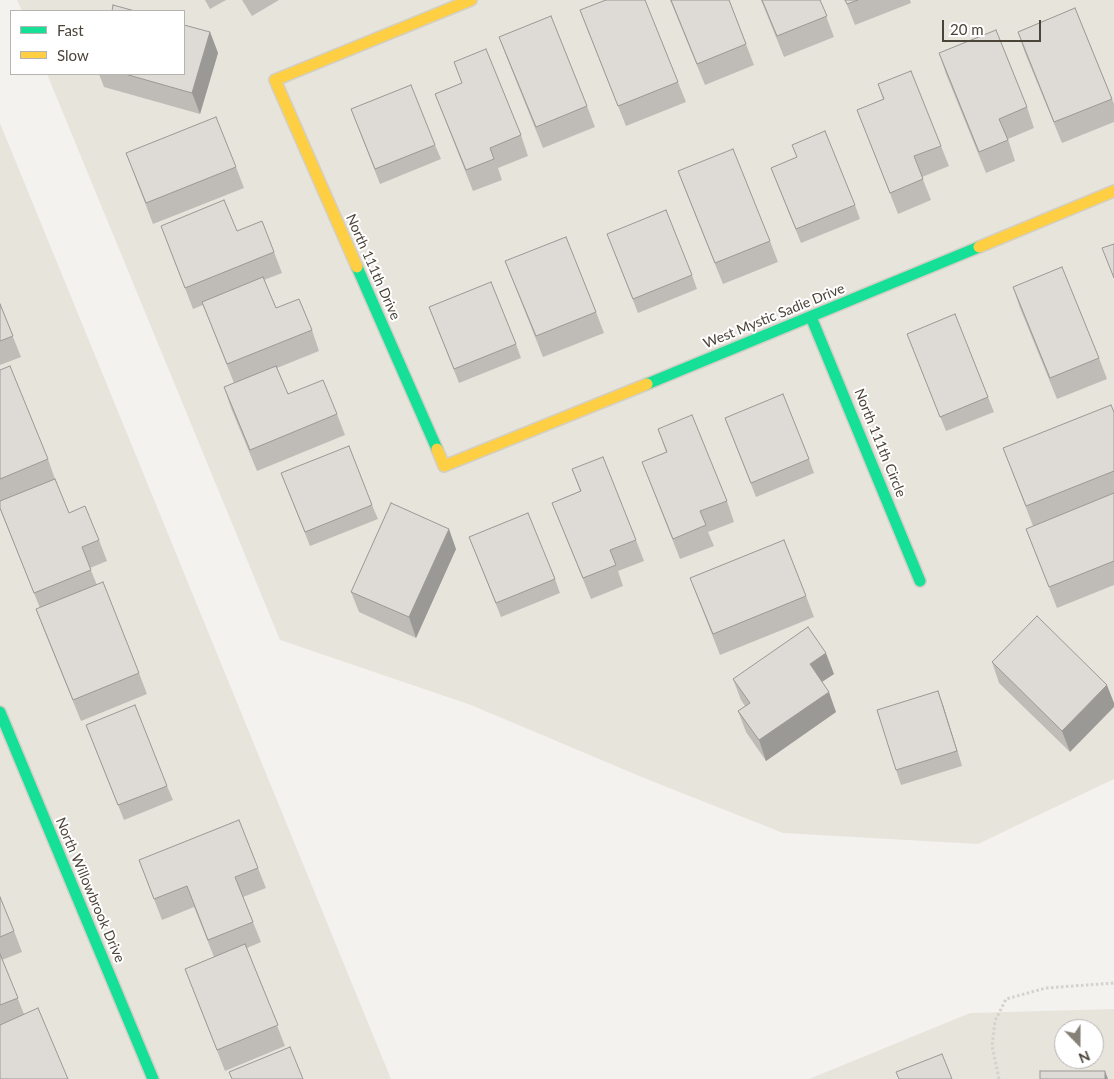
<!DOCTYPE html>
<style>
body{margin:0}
#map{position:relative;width:1114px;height:1079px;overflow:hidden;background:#f4f2ee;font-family:Lato,sans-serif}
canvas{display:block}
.legend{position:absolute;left:10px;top:10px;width:175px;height:65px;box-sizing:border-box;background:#fff;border:1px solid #b7b4b0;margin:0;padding:6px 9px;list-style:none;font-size:15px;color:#4b4439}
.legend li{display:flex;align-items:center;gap:10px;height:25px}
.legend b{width:25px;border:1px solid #b7b4b0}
.north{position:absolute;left:1054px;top:1019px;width:50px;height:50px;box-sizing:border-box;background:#fff;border:1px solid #b7b4b0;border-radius:50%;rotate:158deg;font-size:14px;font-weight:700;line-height:20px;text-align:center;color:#4b4439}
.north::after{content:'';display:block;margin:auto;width:18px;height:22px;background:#868178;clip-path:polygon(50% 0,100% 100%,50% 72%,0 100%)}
.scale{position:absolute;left:942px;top:20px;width:99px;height:22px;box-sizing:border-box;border:2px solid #4b4439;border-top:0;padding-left:6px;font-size:15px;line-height:18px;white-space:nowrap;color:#4b4439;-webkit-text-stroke:4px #fff;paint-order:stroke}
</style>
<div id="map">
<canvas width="1114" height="1079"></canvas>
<ul class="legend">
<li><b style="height:6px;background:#16e098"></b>Fast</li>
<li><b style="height:6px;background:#ffcf43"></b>Slow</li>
</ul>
<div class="north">N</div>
<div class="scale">20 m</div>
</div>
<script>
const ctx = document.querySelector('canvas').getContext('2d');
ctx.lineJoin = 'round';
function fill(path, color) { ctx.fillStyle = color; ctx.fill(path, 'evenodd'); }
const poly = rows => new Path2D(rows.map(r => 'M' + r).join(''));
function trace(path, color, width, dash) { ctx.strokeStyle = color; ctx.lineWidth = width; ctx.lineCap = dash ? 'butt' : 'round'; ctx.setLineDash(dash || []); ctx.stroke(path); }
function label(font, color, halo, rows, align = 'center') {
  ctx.font = font + ' Lato,sans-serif'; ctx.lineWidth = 4; ctx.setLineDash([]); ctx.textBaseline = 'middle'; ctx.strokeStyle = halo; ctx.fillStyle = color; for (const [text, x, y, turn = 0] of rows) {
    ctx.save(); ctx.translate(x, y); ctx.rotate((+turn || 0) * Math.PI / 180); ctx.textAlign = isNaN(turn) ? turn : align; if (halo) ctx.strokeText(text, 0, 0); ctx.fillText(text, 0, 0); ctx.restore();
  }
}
const residential = poly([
 [17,0,1114,0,1114,779,978,844,783,833,644,778,471,705,280,640,47,74,184,74,184,11,22,11],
 [0,123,391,1079,0,1079],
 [1114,1009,1114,1079,809,1079,970,1013],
 [1064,1029,1094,1029,1094,1059,1064,1059]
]);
const path = poly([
 [999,1079,992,1046,995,1021,1006,999,1046,988,1114,983]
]);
const fast = poly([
 [357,267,437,449],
 [811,317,920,581],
 [647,384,979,247],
 [0,712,153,1079]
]);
const slow = poly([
 [979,247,1114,191],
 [357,267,275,80,471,0],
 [437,449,444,466,647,384]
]);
const wall = poly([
 [205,0,226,0,210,9],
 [242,0,279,0,252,16],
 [670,0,729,0,754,65,705,85],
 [761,0,820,0,834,37,784,57],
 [845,0,910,0,911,3,855,25],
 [1075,8,1114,104,1114,122,1062,143,1025,53,1018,32],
 [580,10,678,82,686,102,626,126,588,31],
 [210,32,218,53,200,114,104,87,99,74,184,74],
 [499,37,587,106,595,127,543,148,507,58],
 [939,53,1027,107,1034,128,1008,139,1015,161,986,173,946,74],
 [454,62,521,135,528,156,498,168,502,180,473,191,435,94,462,83],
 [878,84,941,146,949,166,922,177,931,200,898,214,857,110,883,99],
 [351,109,435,145,441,159,380,184],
 [792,145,855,205,860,219,801,243,771,168,797,157],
 [126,153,236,167,244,188,153,224],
 [678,171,770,241,778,262,723,284,686,192],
 [161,226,237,231,274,252,282,273,264,280,276,308,312,330,319,351,277,368,288,394,337,414,345,435,257,471,231,408,224,387,234,383,203,305,193,309],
 [607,234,692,275,697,289,638,313],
 [505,261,596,312,604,333,543,357],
 [1013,287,1099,358,1107,379,1057,399,1020,308],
 [0,304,21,357,0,365],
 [429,307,516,344,521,358,459,383],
 [907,334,988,397,994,412,946,431],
 [0,370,48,459,55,479,69,513,99,540,107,561,90,568,97,585,139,673,147,694,81,721,44,630,36,609,40,608,0,509],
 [1114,412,1114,585,1057,608,1026,529,1033,526,1003,448],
 [725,418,809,459,814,473,756,497],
 [658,429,727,501,734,522,708,532,714,546,680,559,642,462,666,452],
 [572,469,636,540,644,561,618,571,623,586,591,599,552,503,580,491],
 [281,473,372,505,378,519,310,546],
 [469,537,555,579,560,593,501,617],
 [456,549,416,638,359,612,351,592],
 [690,578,806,596,814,617,720,655],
 [1037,616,1070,752,999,683,992,662],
 [834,674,822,682,836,712,766,761,746,732,738,711,745,706,741,700,733,679],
 [943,705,962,766,901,785,896,770],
 [86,725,167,786,173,800,124,820],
 [139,860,258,868,266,888,243,897,261,942,247,948,285,1046,225,1071,185,969,214,957,194,907,162,920],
 [0,897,14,931,22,952,2,960,24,1014,0,1079]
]);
const shadedWall = poly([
 [210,32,218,53,200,114,192,93],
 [449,529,456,549,416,638,409,617],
 [826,653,834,674,817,685,810,664],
 [1107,685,1114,703,1114,707,1070,752,1062,731],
 [938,691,943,705,962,766,957,751],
 [829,692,836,712,766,761,759,740],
 [1105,1071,1108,1079,1105,1079]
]);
const building = poly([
 [606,0,645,0,678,82,618,106,580,10,606,0],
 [671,0,729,0,746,44,697,64,671,0],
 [762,0,820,0,827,16,777,36,762,0],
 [845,0,858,0,847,4,845,0],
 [113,5,135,11,112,11,113,5],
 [1075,8,1112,99,1054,122,1018,32,1075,8],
 [551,16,587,106,536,127,499,37,551,16],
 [184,25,210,32,192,93,125,74,184,74,184,25],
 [996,30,1027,107,999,119,1008,140,979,152,939,53,996,30],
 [486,49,521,135,490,148,494,159,466,170,435,94,462,83,454,62,486,49],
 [911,71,941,146,914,156,923,179,890,193,857,110,884,99,878,84,911,71],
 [411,85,435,145,375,169,351,109,411,85],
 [216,117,236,167,146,203,126,153,216,117],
 [825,131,855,205,796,229,771,168,797,157,792,145,825,131],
 [733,149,770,241,715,263,678,171,733,149],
 [224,200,237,231,262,221,274,252,185,288,161,226,224,200],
 [666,210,692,275,633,299,607,234,666,210],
 [566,237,596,312,536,336,505,261,566,237],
 [1114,244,1114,278,1102,248,1114,244],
 [1062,267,1099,358,1050,378,1013,287,1062,267],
 [263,277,276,308,299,299,312,330,227,364,202,302,263,277],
 [491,282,516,344,454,369,429,307,491,282],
 [0,304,13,336,0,341,0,304],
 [955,314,988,397,940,417,907,334,955,314],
 [10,366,48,459,0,479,0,370,10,366],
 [276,366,288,394,323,380,337,414,250,450,224,387,276,366],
 [783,394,809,459,751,483,725,418,783,394],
 [1111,405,1114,412,1114,471,1026,506,1003,448,1111,405],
 [692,415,727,501,700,511,706,525,673,539,642,462,667,452,658,429,692,415],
 [349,446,372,505,305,532,281,473,349,446],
 [603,457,636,540,610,550,616,565,583,578,552,503,581,491,572,469,603,457],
 [55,479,69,513,85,506,99,540,82,547,91,570,34,593,0,508,0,501,55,479],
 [1114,493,1114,561,1049,587,1026,529,1114,493],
 [391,503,449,529,409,617,351,592,391,503],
 [528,513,555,579,496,603,469,537,528,513],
 [784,540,806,596,713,634,690,578,784,540],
 [103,582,139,673,73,700,36,609,103,582],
 [1037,616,1107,685,1062,731,992,662,1037,616],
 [808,627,826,653,810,664,829,692,759,740,738,711,750,703,733,679,808,627],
 [938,691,957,751,896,770,877,710,938,691],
 [135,705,167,786,118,805,86,725,135,705],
 [239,820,258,868,235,877,253,922,208,940,187,886,154,899,139,860,239,820],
 [0,897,14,931,0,937,0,897],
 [245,944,278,1025,217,1050,185,969,245,944],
 [0,954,18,998,0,1005,0,954],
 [38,1008,68,1079,0,1079,0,1025,38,1008],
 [290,1047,303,1079,232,1079,229,1072,290,1047],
 [942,1054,952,1079,899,1079,896,1072,942,1054],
 [1040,1071,1105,1071,1105,1079,1040,1079,1040,1071]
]);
const streetNames = [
 ["North 111th Drive",373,267,66],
 ["West Mystic Sadie Drive",774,316,-22],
 ["North 111th Circle",880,443,68],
 ["North Willowbrook Drive",90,890,67]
];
fill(residential, '#e7e4dc');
trace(fast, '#d3cfc5', 14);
trace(slow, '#d3cfc5', 14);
trace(path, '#d3d2cc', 3, [2.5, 2.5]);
trace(fast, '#16e098', 11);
trace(slow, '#ffcf43', 11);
fill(wall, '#bfbcb8');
fill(shadedWall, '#9b9996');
fill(building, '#dedbd6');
trace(building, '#9b9996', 1);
label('14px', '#4b4439', '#fff', streetNames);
</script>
